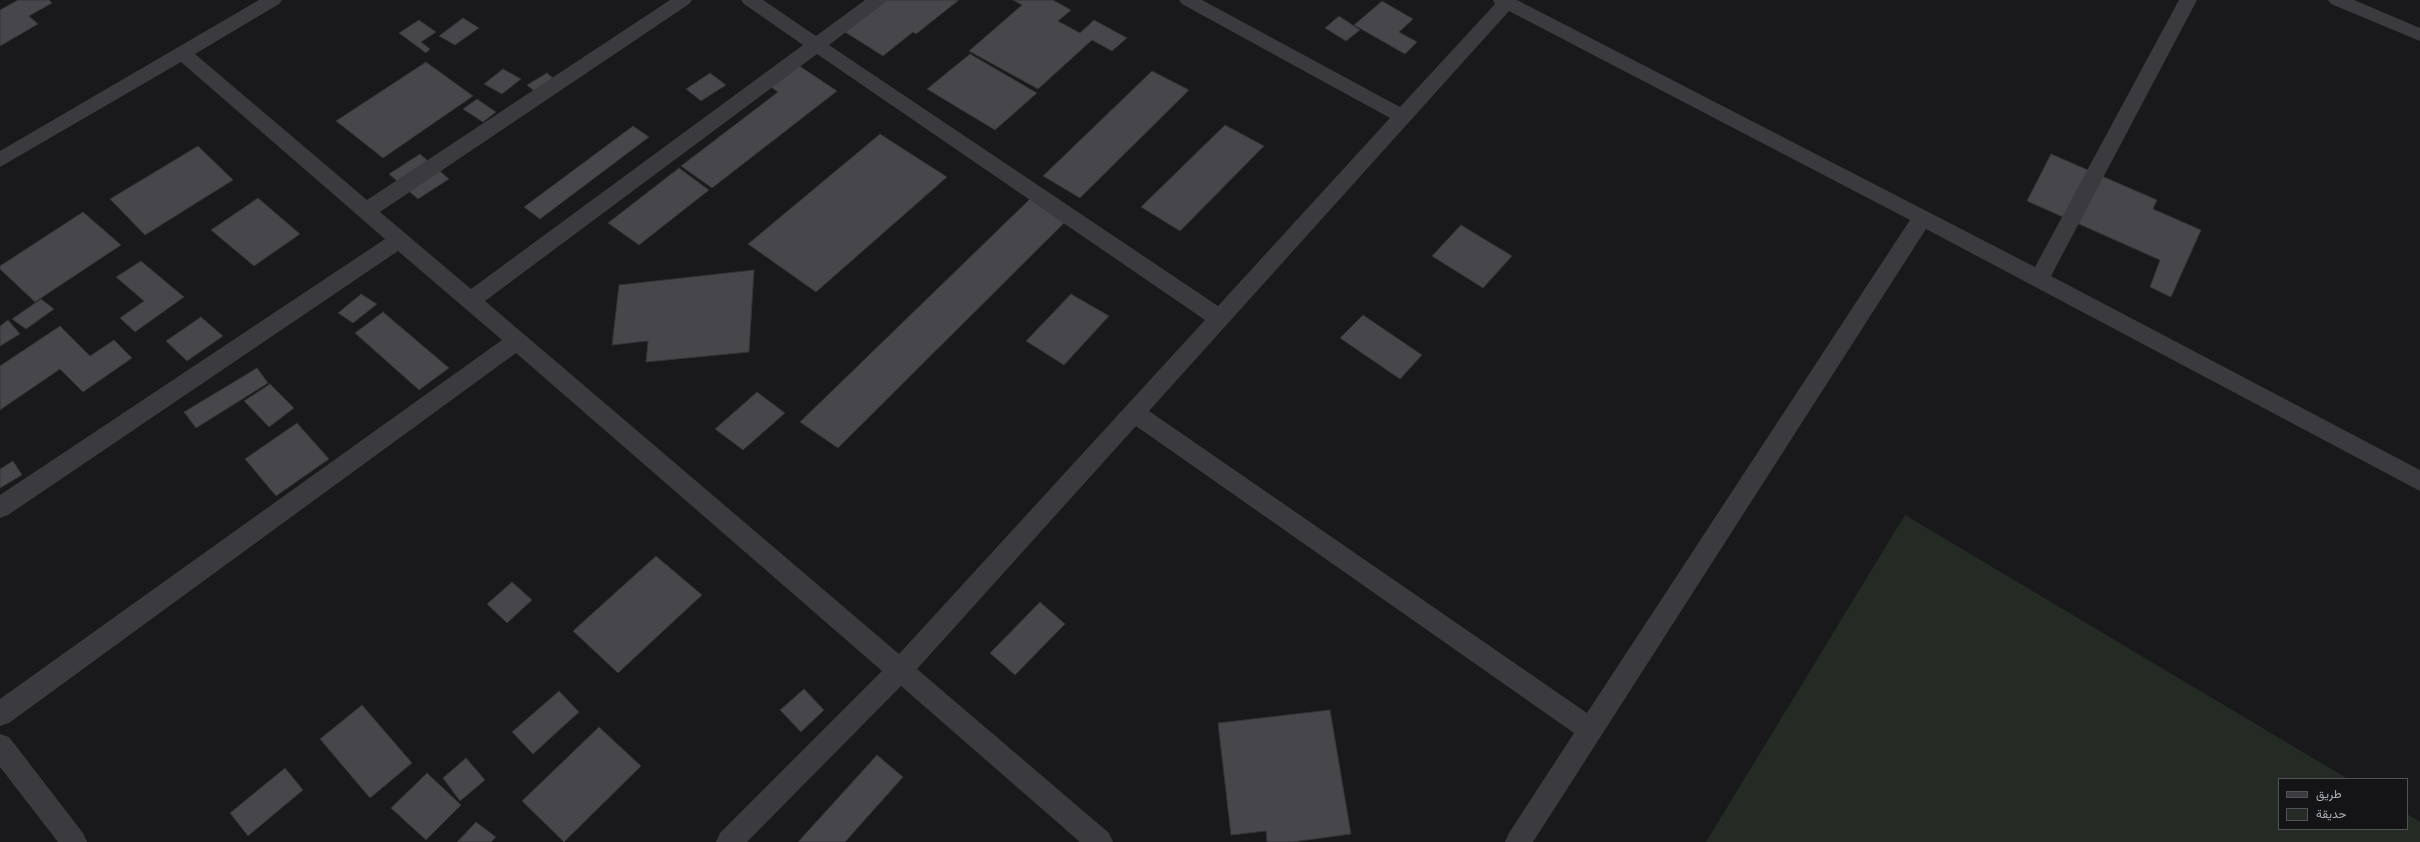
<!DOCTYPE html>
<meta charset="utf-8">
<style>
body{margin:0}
#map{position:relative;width:2420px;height:842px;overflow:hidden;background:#19191b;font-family:Manrope,Vazirmatn,sans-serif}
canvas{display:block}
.legend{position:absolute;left:2278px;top:778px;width:130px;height:52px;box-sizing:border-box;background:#141416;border:1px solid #515257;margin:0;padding:5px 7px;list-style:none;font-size:12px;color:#adb0b9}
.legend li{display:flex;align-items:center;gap:8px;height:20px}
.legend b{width:20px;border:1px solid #515257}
</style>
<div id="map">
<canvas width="2420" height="842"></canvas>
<ul class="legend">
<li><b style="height:5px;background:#3b3b3f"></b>طريق</li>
<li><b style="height:11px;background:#242b25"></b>حديقة</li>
</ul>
</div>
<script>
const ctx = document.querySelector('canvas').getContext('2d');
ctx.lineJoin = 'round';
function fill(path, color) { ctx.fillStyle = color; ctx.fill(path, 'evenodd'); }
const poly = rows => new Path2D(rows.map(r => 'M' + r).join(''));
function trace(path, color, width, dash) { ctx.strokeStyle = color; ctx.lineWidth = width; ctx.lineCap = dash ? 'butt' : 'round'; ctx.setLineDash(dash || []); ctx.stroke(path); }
const green = poly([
 [1905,515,2348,779,2279,779,2279,829,2407,829,2407,814,2420,822,2420,842,1706,842]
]);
const building = poly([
 [18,0,49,0,52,3,29,16,38,24,0,46,0,10,18,0],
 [872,0,959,0,916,34,913,32,883,56,837,27,872,0],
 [1013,0,1053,0,1071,10,1058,21,1080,33,1094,20,1127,38,1112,51,1092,40,1038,89,969,51,1022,5,1013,0],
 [1382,1,1413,19,1399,32,1417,42,1405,54,1354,25,1382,1],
 [1339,16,1360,30,1346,41,1325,28,1339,16],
 [463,18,479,28,455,45,439,36,463,18],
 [419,20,436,32,421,42,430,49,426,53,399,33,419,20],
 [970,54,1037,93,995,130,927,89,970,54],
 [792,61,837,91,712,188,681,166,778,92,764,82,792,61],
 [426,62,473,96,383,158,336,121,426,62],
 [503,69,521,79,502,94,484,84,503,69],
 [1152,71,1189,90,1080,198,1043,176,1152,71],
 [547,73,560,84,540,96,527,85,547,73],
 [710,73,726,85,701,101,686,89,710,73],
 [477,99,496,112,483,122,463,109,477,99],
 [1225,125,1264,146,1180,231,1141,207,1225,125],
 [633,126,649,137,540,219,524,207,633,126],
 [880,134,947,177,816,292,748,244,880,134],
 [198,146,233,180,145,235,110,199,198,146],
 [420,154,449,179,418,199,389,174,420,154],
 [2051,154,2157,200,2153,209,2201,230,2171,297,2150,287,2160,260,2027,201,2051,154],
 [679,168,709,190,639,245,608,223,679,168],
 [258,198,300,234,254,266,211,230,258,198],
 [1031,198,1068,219,838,448,800,422,1031,198],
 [83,212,121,245,35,302,0,269,0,266,83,212],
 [1461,225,1512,256,1483,288,1432,256,1461,225],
 [141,261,184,297,135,332,120,318,144,301,116,277,141,261],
 [754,270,749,352,646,362,648,341,612,345,619,285,754,270],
 [361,294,377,304,353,323,338,313,361,294],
 [1071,294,1109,316,1064,365,1026,341,1071,294],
 [41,299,54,309,26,329,12,319,41,299],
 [383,312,449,368,419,390,355,333,383,312],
 [1363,315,1422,355,1400,379,1340,338,1363,315],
 [201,317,223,336,187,361,166,341,201,317],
 [8,320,20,334,0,346,0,326,8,320],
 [60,326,90,356,114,340,132,358,83,392,60,369,0,410,0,366,60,326],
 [257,368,268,383,196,428,184,412,257,368],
 [270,384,294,408,269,427,244,401,270,384],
 [757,392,785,413,743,450,715,429,757,392],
 [297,423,329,459,276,496,245,459,297,423],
 [13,461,22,475,0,488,0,469,13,461],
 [656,556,702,595,618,673,573,631,656,556],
 [512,582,532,600,507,623,487,604,512,582],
 [1040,602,1065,624,1015,675,990,653,1040,602],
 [804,689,824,710,801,732,780,710,804,689],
 [559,691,579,712,533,754,512,732,559,691],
 [362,705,412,763,370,798,320,739,362,705],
 [1330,710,1351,834,1292,842,1267,842,1266,831,1231,835,1218,723,1330,710],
 [599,727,641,766,564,842,522,801,599,727],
 [877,755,903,777,845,842,798,842,877,755],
 [466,758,485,780,460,801,443,778,466,758],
 [285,768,303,790,248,836,230,813,285,768],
 [427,773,461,805,426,840,391,808,427,773],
 [476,822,496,837,491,842,457,842,476,822]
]);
const minor = poly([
 [259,0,282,0,279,4,195,54,367,200,670,0,692,0,689,4,380,212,471,289,803,45,744,4,741,0,763,0,816,36,865,0,886,0,883,4,829,45,1218,306,1390,118,1182,4,1179,0,1202,0,1400,107,1495,4,1493,0,1517,0,2035,267,2179,0,2197,0,2051,276,2420,470,2420,491,1926,229,1533,842,1505,842,1509,833,1574,733,1136,426,917,669,1109,833,1113,842,1080,842,901,686,747,842,716,842,720,833,882,671,516,353,9,723,0,726,0,699,502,340,398,251,8,515,0,518,0,495,385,239,181,62,0,167,0,151,259,0],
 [1509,11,1910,220,1587,713,1149,411,1509,11],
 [817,54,1205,320,899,654,485,301,817,54],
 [2328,0,2354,0,2420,28,2420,41,2331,4,2328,0],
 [0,734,9,737,83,833,87,842,58,842,0,767,0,734]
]);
fill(green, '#242b25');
fill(building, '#46464b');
trace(building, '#343337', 1);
fill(minor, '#3b3b3f');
</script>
